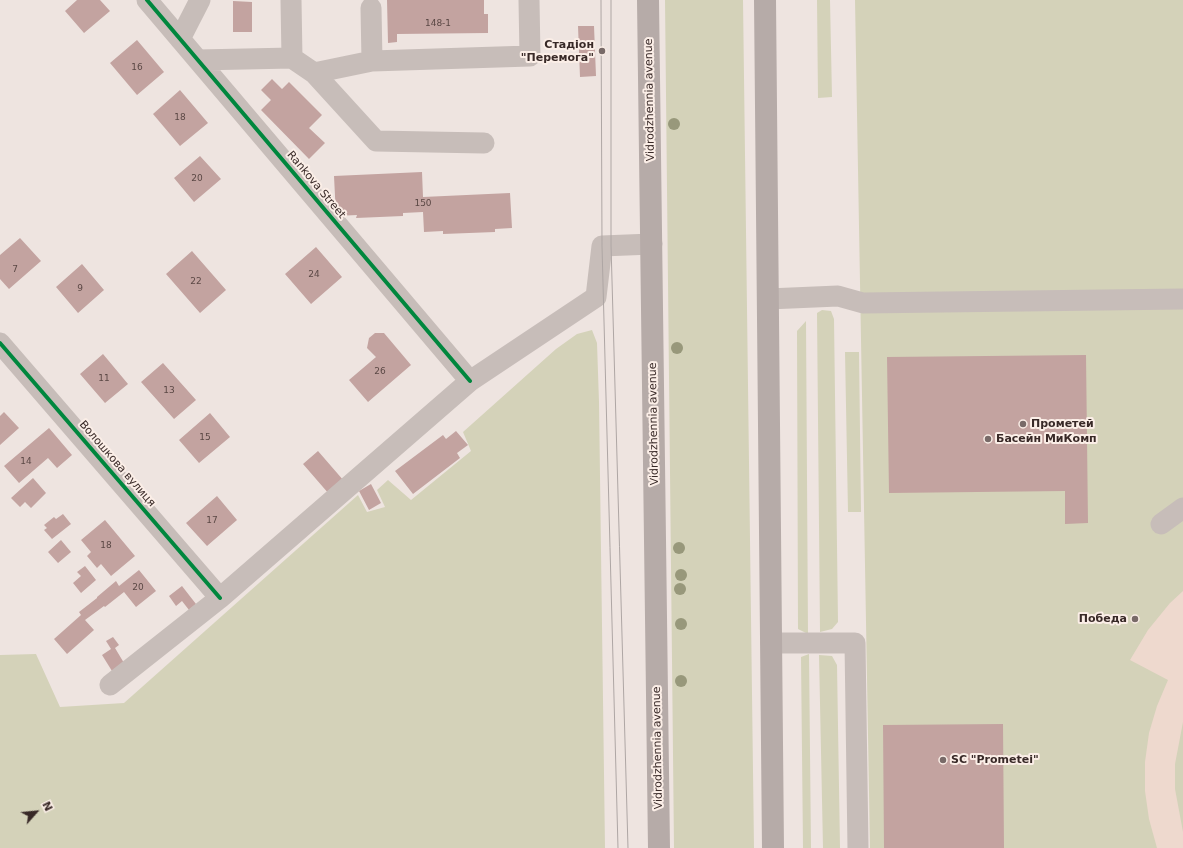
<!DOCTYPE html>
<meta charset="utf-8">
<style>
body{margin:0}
#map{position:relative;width:1183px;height:848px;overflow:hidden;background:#eee4e0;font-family:"DejaVu Sans",sans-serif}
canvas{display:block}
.north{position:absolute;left:16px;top:792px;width:40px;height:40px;-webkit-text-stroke:3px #fbeee7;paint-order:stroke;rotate:63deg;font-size:11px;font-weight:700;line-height:16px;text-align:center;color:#382927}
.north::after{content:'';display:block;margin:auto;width:14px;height:18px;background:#382927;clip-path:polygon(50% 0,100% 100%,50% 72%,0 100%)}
</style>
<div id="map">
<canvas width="1183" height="848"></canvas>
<div class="north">N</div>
</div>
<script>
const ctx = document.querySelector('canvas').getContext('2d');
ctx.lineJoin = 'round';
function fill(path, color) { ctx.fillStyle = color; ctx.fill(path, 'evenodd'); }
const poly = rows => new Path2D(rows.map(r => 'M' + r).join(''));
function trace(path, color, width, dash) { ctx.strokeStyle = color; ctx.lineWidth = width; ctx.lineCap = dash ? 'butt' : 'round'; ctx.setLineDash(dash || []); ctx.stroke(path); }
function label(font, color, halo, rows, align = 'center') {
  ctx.font = font + ' "DejaVu Sans",sans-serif'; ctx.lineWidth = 4; ctx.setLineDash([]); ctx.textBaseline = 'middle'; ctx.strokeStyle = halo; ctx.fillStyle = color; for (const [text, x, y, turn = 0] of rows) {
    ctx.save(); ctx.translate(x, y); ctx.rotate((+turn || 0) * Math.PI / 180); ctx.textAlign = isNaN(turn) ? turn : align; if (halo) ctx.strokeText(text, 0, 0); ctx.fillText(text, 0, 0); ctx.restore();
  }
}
const green = poly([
 [665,0,743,0,754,848,674,848],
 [817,0,830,0,832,97,818,98],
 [855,0,1183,0,1183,848,870,848],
 [822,310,831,311,834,319,838,622,832,629,820,632,817,313],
 [806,321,808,634,798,629,797,331],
 [592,330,597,343,599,402,605,848,0,848,0,655,36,654,60,707,124,703,358,495,367,512,385,507,377,490,388,480,411,500,471,451,463,432,556,349,577,334],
 [845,352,859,352,861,512,848,512],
 [809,654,811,848,803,848,801,657],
 [819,655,832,656,837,665,840,848,823,848]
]);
const plaza = poly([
 [1183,591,1183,722,1175,764,1175,789,1183,832,1183,848,1157,848,1149,819,1145,791,1145,762,1149,733,1157,706,1168,680,1130,660,1148,630,1170,603]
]);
const building = poly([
 [77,0,100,0,110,11,84,33,65,11],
 [387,0,484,0,484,14,488,14,488,33,397,34,397,42,388,43],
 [233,1,252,2,252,32,233,32],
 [578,26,594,26,596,76,580,77],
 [137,40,164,72,137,95,110,63],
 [272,79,282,89,289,82,322,115,309,128,325,143,309,159,261,110,271,100,261,90],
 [180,90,208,123,180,146,153,114],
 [200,156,221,179,194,202,174,178],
 [422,172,423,197,510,193,512,228,495,229,495,232,443,234,443,231,424,232,423,212,403,213,403,216,356,218,357,215,336,216,334,176],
 [20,238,41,261,9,289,0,279,0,255],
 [316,247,342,277,311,304,285,274],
 [192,251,226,290,200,313,166,274],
 [82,264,104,290,78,313,56,287],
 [375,333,384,333,411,365,368,402,349,380,376,357,367,348,369,338],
 [103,354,128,384,105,403,80,374],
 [1086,355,1088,523,1065,524,1065,491,889,493,887,357],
 [163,363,196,400,174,419,141,382],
 [4,412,19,428,0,445,0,416],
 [210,413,230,437,199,463,179,440],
 [49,428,72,455,57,468,48,458,19,483,4,466],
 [456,431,468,445,457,453,460,458,413,494,395,471,443,435,446,439],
 [318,451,344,481,329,494,303,464],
 [33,478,46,493,31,508,25,502,20,507,11,498],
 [371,484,381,503,369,510,359,491],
 [217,496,237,520,207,546,186,523],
 [63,514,71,524,52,539,44,530,47,528,44,525,54,517,56,519],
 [105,520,135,556,111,576,101,564,97,568,87,556,91,552,81,540],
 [61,540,71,552,58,563,48,552],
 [85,566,96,580,81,593,73,583,81,576,77,572],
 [139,570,156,591,136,607,124,592,105,607,104,606,85,620,94,630,67,654,54,639,81,615,79,612,97,598,97,597,116,581,119,586],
 [182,586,196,604,189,610,182,601,176,606,169,596],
 [113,637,119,645,115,648,124,663,112,671,102,655,111,649,106,641],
 [1003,724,1004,848,884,848,883,725]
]);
const minor = poly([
 [147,0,470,381],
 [291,0,292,58],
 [371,8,372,61],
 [180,39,200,0],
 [198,60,292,58,314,73,372,61,530,56,529,0],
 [314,73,376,141,484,143],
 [768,299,838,296,863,303,1183,299],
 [0,343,220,598],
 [1161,524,1183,508],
 [771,643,855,643,858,848],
 [110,685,220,598,470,381,596,297,602,246,652,244]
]);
const major = poly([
 [648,0,659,848],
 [765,0,773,848]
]);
const tram = poly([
 [601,0,602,246,618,848],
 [611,0,611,245,628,848]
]);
const cycleway = poly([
 [147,0,470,381],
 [0,343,220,598]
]);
const trees = [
 [674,124],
 [677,348],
 [679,548],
 [681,575],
 [680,589],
 [681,624],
 [681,681]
];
const markers = [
 [602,51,4,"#786a68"],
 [1023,424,4,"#786a68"],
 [988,439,4,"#786a68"],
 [1135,619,4,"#786a68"],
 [943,760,4,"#786a68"]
];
const numberNames = [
 ["148-1",438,24],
 ["16",137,68],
 ["18",180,118],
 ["20",197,179],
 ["150",423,204],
 ["7",15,270],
 ["24",314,275],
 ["22",196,282],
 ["9",80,289],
 ["26",380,372],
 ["11",104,379],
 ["13",169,391],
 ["15",205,438],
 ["14",26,462],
 ["17",212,521],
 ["18",106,546],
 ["20",138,588]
];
const poiNames = [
 ["Стадіон",594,45,"right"],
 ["\"Перемога\"",594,58,"right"],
 ["Прометей",1031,424],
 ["Басейн МиКомп",996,439],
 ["Победа",1127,619,"right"],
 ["SC \"Prometei\"",951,760]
];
const streetNames = [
 ["Vidrodzhennia avenue",650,100,-91],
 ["Rankova Street",316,185,50],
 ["Vidrodzhennia avenue",654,424,-91],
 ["Волошкова вулиця",117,464,49],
 ["Vidrodzhennia avenue",658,748,-91]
];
fill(green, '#d4d2b9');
fill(plaza, '#eed9ce');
fill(building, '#c3a3a0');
trace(minor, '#c7bdb9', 21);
trace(major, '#b6aba8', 22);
trace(tram, '#aea6a4', 1);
trace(cycleway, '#00873e', 4);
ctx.fillStyle = '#98987b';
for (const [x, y] of trees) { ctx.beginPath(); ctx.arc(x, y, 6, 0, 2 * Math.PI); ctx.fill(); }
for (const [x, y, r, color] of markers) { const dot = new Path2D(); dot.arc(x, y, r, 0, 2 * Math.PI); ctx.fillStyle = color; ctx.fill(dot); trace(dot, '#fbeee7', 1.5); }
label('9px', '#5b4845', null, numberNames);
label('bold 11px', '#382927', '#fbeee7', poiNames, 'left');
label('11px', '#382927', '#fbeee7', streetNames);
</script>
